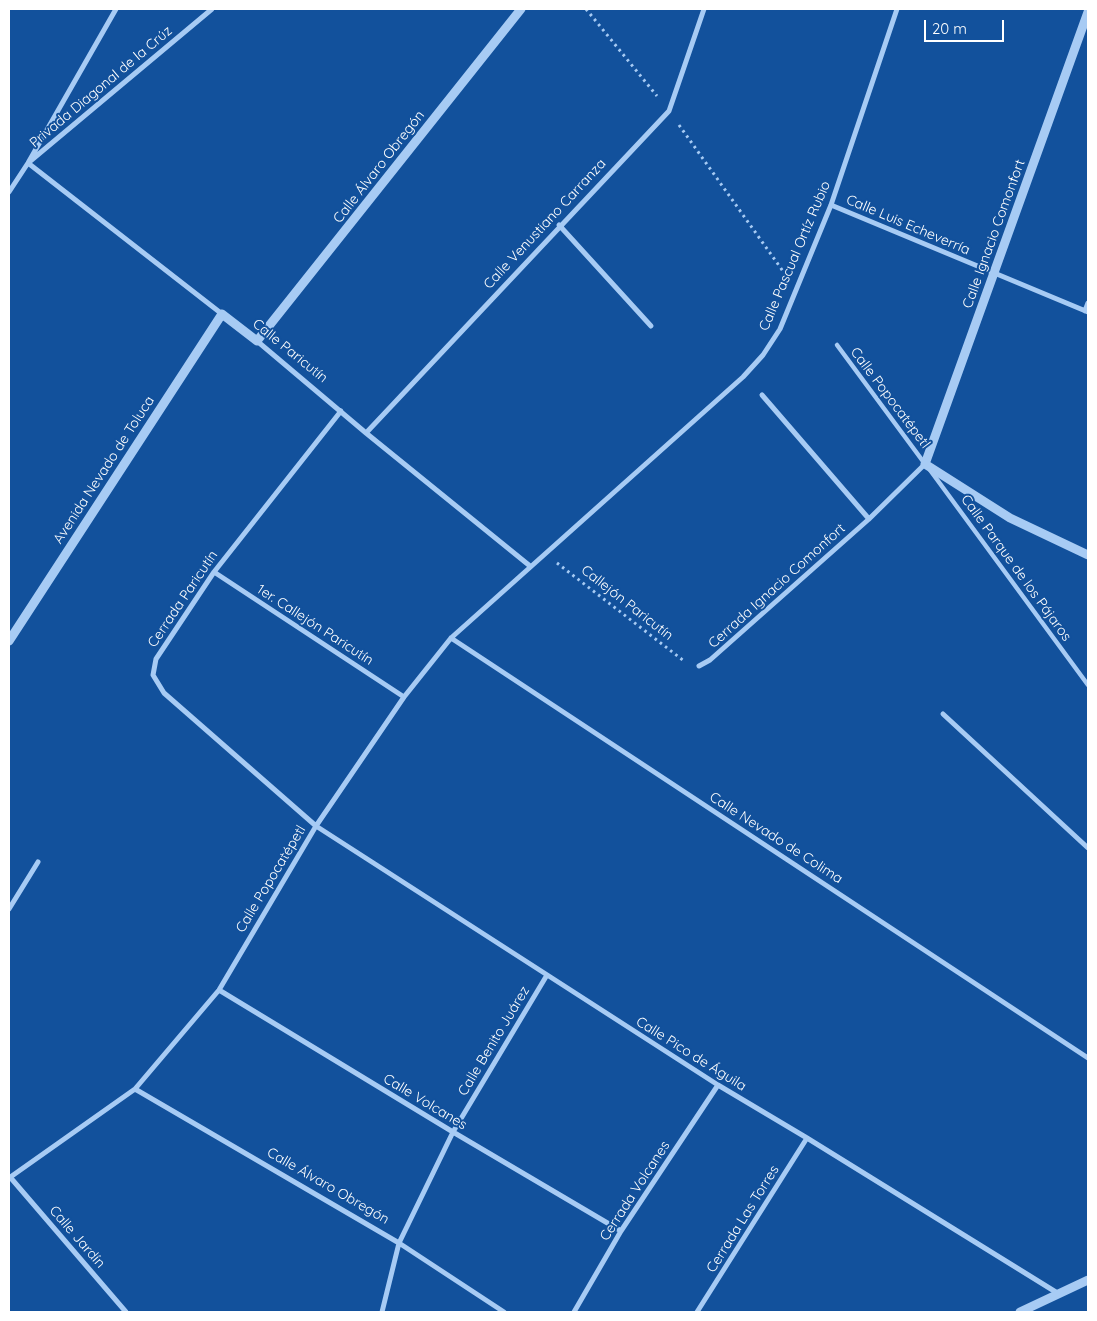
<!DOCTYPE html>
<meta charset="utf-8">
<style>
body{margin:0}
#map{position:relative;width:1097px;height:1321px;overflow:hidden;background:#12519c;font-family:Quicksand,sans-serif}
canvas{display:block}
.frame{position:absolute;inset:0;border:10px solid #fff;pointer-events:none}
.scale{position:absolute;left:924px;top:20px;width:80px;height:22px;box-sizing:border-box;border:2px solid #fff;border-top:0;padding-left:6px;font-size:15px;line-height:18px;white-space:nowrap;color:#fff;-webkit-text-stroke:4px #12519c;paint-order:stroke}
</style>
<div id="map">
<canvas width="1097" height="1321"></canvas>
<div class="frame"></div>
<div class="scale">20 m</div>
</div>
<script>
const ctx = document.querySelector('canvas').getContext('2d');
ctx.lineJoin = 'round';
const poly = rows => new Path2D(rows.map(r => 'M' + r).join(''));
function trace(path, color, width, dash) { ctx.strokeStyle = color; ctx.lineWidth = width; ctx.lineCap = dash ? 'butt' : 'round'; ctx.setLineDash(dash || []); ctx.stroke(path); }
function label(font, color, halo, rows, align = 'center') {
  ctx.font = font + ' Quicksand,sans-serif'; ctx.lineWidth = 4; ctx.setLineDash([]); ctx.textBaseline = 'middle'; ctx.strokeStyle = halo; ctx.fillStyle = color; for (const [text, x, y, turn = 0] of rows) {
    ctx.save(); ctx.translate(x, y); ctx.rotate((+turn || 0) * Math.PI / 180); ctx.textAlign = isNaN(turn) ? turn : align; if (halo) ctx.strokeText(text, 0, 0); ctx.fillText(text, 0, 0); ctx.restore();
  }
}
const path = poly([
 [586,9,657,96],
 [679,125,785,274],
 [557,563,684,661]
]);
const pedestrian = poly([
 [837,345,925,464],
 [930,470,1088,685]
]);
const minor = poly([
 [28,163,222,314],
 [28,163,212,9],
 [9,192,28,163,116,9],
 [831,205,1088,312],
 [559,225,651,326],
 [1085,311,1088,303],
 [257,341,366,433,530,566],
 [762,395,869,519],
 [341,411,214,572,156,659,153,675,164,693,316,826,718,1085,807,1138,1059,1294],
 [366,433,669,111,704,9],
 [214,572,404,697],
 [451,638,1088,1058],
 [699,666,710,660,869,519,925,464],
 [943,714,1088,848],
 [9,909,38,862],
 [219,990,453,1132,621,1231],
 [135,1089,399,1243,504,1312],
 [10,1177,126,1312],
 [9,1178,135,1089,219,990,316,826,404,697,451,638,743,377,763,355,780,329,831,205,897,9],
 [382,1312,399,1243,453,1132,547,975],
 [574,1312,621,1231,718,1085],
 [697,1312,807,1138]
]);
const tertiary = poly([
 [1088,12,925,464,1010,518,1088,555],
 [9,641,222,314,257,341,521,9],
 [1020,1312,1088,1280]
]);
const streetNames = [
 ["Privada Diagonal de la Crúz",101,87,-40],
 ["Calle Álvaro Obregón",379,167,-52],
 ["Calle Venustiano Carranza",545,224,-47],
 ["Calle Luis Echeverría",908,225,23],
 ["Calle Ignacio Comonfort",994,234,-70],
 ["Calle Pascual Ortíz Rubio",795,256,-67],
 ["Calle Paricutín",290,351,39],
 ["Calle Popocatépetl",890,398,53],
 ["Avenida Nevado de Toluca",104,470,-57],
 ["Calle Parque de los Pájaros",1016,568,54],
 ["Cerrada Ignacio Comonfort",777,586,-42],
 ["Cerrada Paricutín",183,599,-56],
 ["Callejón Paricutín",627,603,38],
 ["1er. Callejón Paricutín",315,625,33],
 ["Calle Nevado de Colima",776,838,33],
 ["Calle Popocatépetl",271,879,-59],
 ["Calle Benito Juárez",494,1041,-59],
 ["Calle Pico de Águila",691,1054,32],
 ["Calle Volcanes",425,1102,31],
 ["Calle Álvaro Obregón",328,1186,30],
 ["Cerrada Volcanes",635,1191,-57],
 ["Cerrada Las Torres",743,1219,-58],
 ["Calle Jardín",77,1237,49]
];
trace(path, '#a7cbf4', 3, [2.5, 4]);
trace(pedestrian, '#a7cbf4', 4.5);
trace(minor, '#a7cbf4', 5);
trace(tertiary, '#a7cbf4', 9);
label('14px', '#fff', '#12519c', streetNames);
</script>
